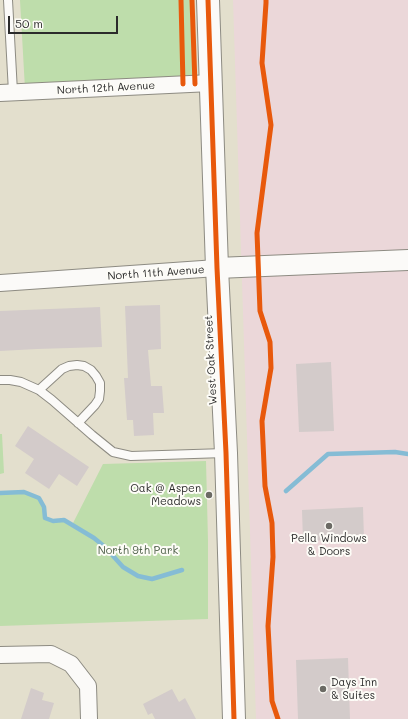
<!DOCTYPE html>
<style>
body{margin:0}
#map{position:relative;width:408px;height:719px;overflow:hidden;background:#e3dfcd;font-family:Mali,sans-serif}
canvas{display:block}
.scale{position:absolute;left:8px;top:16px;width:110px;height:18px;box-sizing:border-box;border:2px solid #2b2b2b;border-top:0;padding-left:5px;font-size:12px;line-height:14px;white-space:nowrap;color:#2b2b2b;-webkit-text-stroke:3px #fdfcf7;paint-order:stroke}
</style>
<div id="map">
<canvas width="408" height="719"></canvas>
<div class="scale">50 m</div>
</div>
<script>
const ctx = document.querySelector('canvas').getContext('2d');
ctx.lineJoin = 'round';
function fill(path, color) { ctx.fillStyle = color; ctx.fill(path, 'evenodd'); }
const poly = rows => new Path2D(rows.map(r => 'M' + r).join(''));
function trace(path, color, width, dash) { ctx.strokeStyle = color; ctx.lineWidth = width; ctx.lineCap = dash ? 'butt' : 'round'; ctx.setLineDash(dash || []); ctx.stroke(path); }
function label(font, color, halo, rows, align = 'center') {
  ctx.font = font + ' Mali,sans-serif'; ctx.lineWidth = 4; ctx.setLineDash([]); ctx.textBaseline = 'middle'; ctx.strokeStyle = halo; ctx.fillStyle = color; for (const [text, x, y, turn = 0] of rows) {
    ctx.save(); ctx.translate(x, y); ctx.rotate((+turn || 0) * Math.PI / 180); ctx.textAlign = isNaN(turn) ? turn : align; if (halo) ctx.strokeText(text, 0, 0); ctx.fillText(text, 0, 0); ctx.restore();
  }
}
const built = poly([
 [233,0,408,0,408,719,256,719]
]);
const green = poly([
 [20,0,190,0,193,80,25,89],
 [0,434,2,434,4,473,0,474],
 [206,461,208,541,208,619,0,626,0,493,24,492,38,498,44,507,46,518,53,521,64,520,72,525,103,464]
]);
const stream = poly([
 [286,491,328,454,395,452,408,454],
 [0,493,24,492,39,498,44,507,45,518,53,521,64,520,94,538,105,547,123,567,138,576,152,579,182,570]
]);
const building = poly([
 [160,305,161,349,148,350,151,386,162,386,164,413,153,413,154,435,134,436,133,420,127,420,124,378,128,378,125,306],
 [100,307,102,347,37,349,0,351,0,311],
 [331,362,334,431,299,432,296,364],
 [28,426,89,467,77,486,59,474,49,489,25,473,34,459,15,446],
 [363,507,364,539,303,541,302,510],
 [348,658,350,719,298,719,296,660],
 [31,688,44,693,42,700,54,703,49,719,21,719],
 [172,689,179,702,185,698,196,719,155,719,152,713,148,715,143,704]
]);
const service = poly([
 [8,0,13,92],
 [0,380,10,380,21,382,39,390,52,400,92,435,113,452,131,456,225,453],
 [39,390,62,369,69,366,77,365,84,366,91,370,96,376,100,383,100,391,99,399,95,405,78,423]
]);
const minor = poly([
 [0,93,211,83],
 [0,283,217,268],
 [0,655,51,654,71,664,88,686,89,719]
]);
const tertiary = poly([
 [217,268,408,260]
]);
const secondary = poly([
 [208,0,217,268,226,453,234,719]
]);
const cycleway = poly([
 [181,0,183,84],
 [192,0,195,84],
 [208,0,217,268,226,453,234,719],
 [266,0,266,3,262,63,271,125,257,233,260,311,270,342,271,368,262,421,265,486,272,523,273,557,268,626,272,701,278,719]
]);
const markers = [
 [209,495,4,"#6b6a64"],
 [329,526,4,"#6b6a64"],
 [323,689,4,"#6b6a64"]
];
const streetNames = [
 ["North 12th Avenue",106,88,-3],
 ["North 11th Avenue",156,273,-4],
 ["West Oak Street",211,360,-93]
];
const poiNames = [
 ["Oak @ Aspen",201,489],
 ["Meadows",201,502],
 ["Pella Windows",329,539,"center"],
 ["& Doors",329,552,"center"],
 ["Days Inn",331,683,"left"],
 ["& Suites",331,696,"left"]
];
const parkNames = [
 ["North 9th Park",138,551]
];
fill(built, '#ebd7d9');
fill(green, '#beddab');
trace(stream, '#85bcd5', 4.5);
fill(building, '#d3cbca');
trace(service, '#8d8b82', 10);
trace(minor, '#8d8b82', 18);
trace(tertiary, '#8d8b82', 22);
trace(secondary, '#8d8b82', 24);
trace(service, '#fbfaf8', 8);
trace(minor, '#fbfaf8', 16);
trace(tertiary, '#fbfaf8', 20);
trace(secondary, '#fbfaf8', 22);
trace(cycleway, '#e8590c', 5);
for (const [x, y, r, color] of markers) { const dot = new Path2D(); dot.arc(x, y, r, 0, 2 * Math.PI); ctx.fillStyle = color; ctx.fill(dot); trace(dot, '#fdfcf7', 1.5); }
label('11px', '#2b2b2b', '#fdfcf7', streetNames);
label('11px', '#2b2b2b', '#fdfcf7', poiNames, 'right');
label('11px', '#4e6049', '#fdfcf7', parkNames);
</script>
